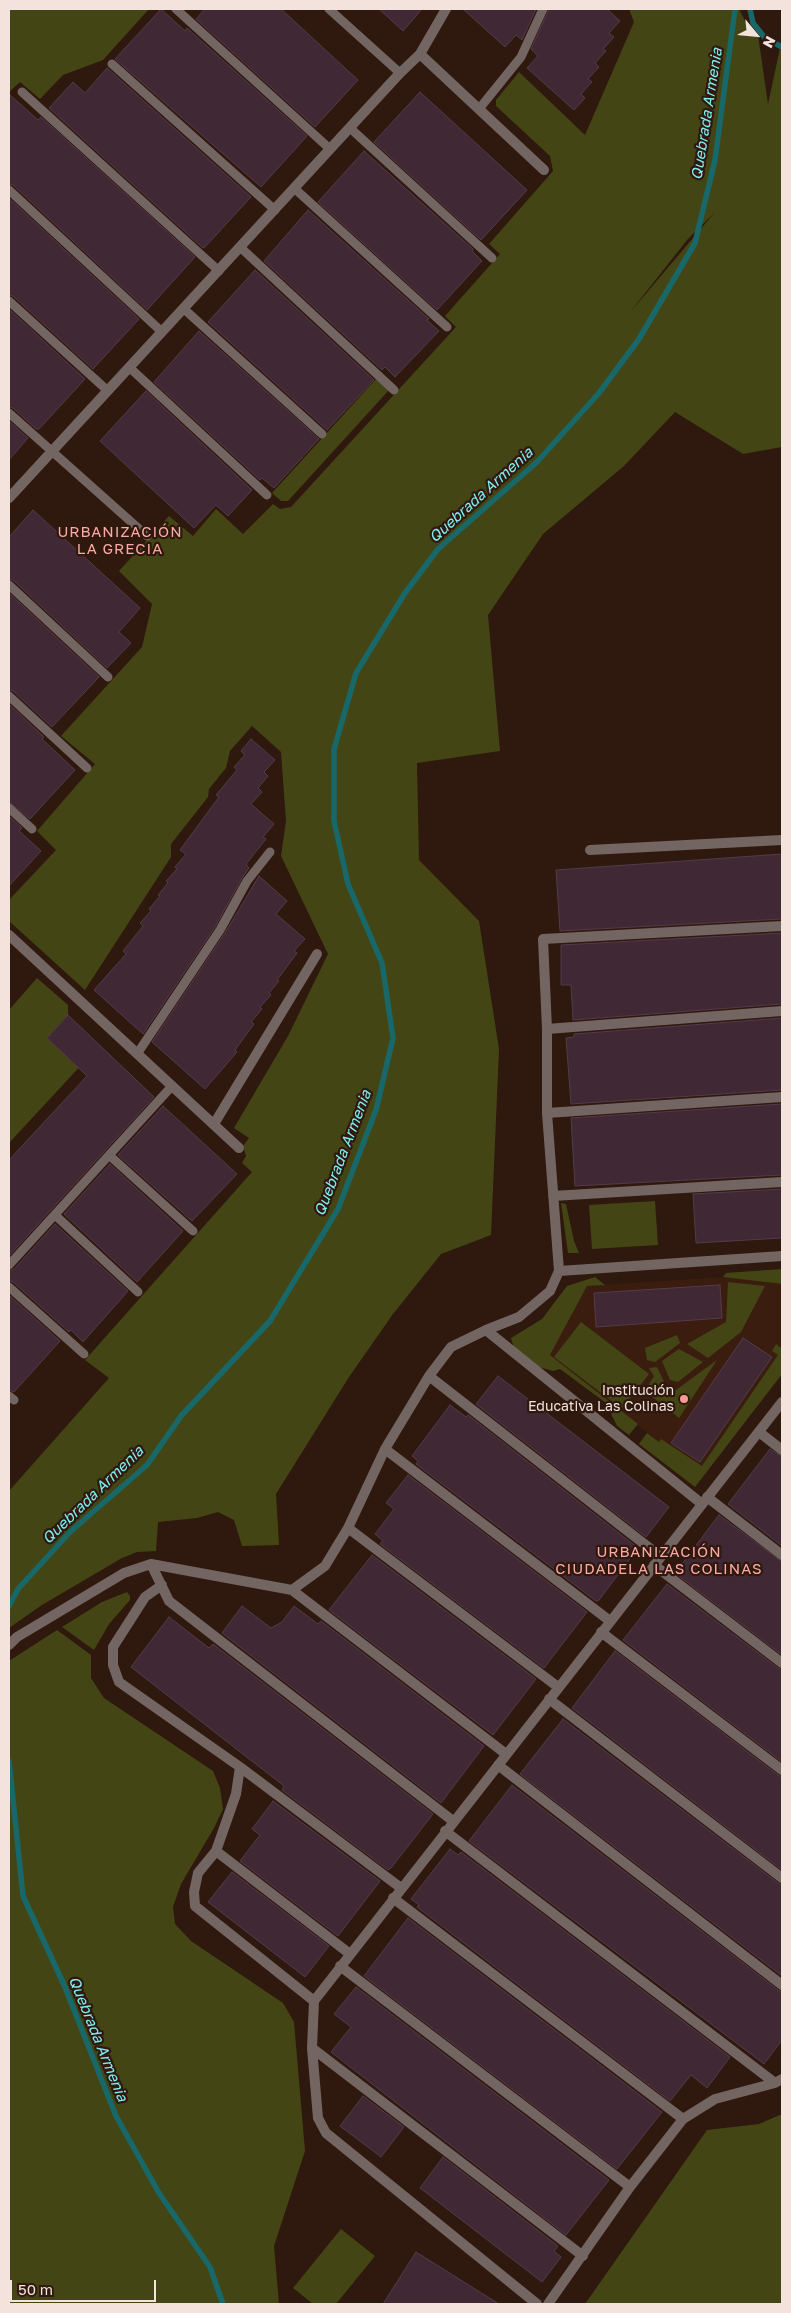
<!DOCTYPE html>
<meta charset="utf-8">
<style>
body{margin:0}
#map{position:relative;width:791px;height:2313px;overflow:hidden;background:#2f180e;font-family:"Golos Text",sans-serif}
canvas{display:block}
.frame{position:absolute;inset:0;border:10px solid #f4e3dc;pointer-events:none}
.north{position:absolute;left:731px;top:10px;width:50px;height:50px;-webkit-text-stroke:4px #2f180e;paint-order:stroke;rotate:118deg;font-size:14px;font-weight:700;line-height:20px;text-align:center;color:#f4e3dc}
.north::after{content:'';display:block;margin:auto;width:18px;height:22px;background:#f4e3dc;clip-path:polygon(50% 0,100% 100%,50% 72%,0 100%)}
.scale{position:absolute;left:10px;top:2280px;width:146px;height:22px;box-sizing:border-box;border:2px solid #f4e3dc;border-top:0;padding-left:6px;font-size:15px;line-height:18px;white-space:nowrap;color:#f4e3dc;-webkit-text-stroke:4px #2f180e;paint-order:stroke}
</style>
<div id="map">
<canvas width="791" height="2313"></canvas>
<div class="frame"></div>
<div class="north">N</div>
<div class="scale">50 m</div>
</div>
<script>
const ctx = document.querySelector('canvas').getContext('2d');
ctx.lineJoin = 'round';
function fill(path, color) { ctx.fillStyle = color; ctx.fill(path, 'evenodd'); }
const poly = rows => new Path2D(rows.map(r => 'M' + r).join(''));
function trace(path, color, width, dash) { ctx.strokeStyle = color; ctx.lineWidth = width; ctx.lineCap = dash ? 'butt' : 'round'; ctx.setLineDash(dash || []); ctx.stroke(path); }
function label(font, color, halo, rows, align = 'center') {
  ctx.font = font + ' "Golos Text",sans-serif'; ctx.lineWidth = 4.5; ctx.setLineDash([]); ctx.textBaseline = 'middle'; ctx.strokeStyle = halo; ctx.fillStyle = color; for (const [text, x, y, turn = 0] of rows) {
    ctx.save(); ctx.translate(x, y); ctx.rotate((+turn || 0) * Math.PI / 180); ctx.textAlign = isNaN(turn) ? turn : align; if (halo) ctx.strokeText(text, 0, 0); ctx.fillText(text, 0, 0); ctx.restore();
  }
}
const built = poly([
 [723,1277,782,1284,782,1374,703,1477,550,1355,587,1286]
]);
const green = poly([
 [9,9,149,9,103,60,63,75,40,99,20,82,9,92],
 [629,9,739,9,748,27,758,35,768,104,782,39,782,447,743,454,675,412,624,466,543,534,488,615,500,751,417,763,419,860,479,921,499,1049,491,1235,441,1254,393,1314,349,1377,276,1494,279,1545,242,1546,234,1520,218,1512,197,1518,158,1522,156,1551,137,1552,122,1558,42,1605,9,1628,9,1491,109,1378,85,1360,252,1172,242,1163,246,1156,243,1146,249,1138,234,1128,288,1036,328,954,281,856,286,821,281,752,252,726,230,751,226,768,209,789,208,797,171,844,171,857,85,990,9,921,9,900,56,850,37,831,95,764,61,736,142,647,152,604,119,571,169,516,193,536,216,509,243,534,273,504,280,509,291,507,456,327,445,316,500,254,489,244,553,171,550,156,496,106,496,100,519,72,585,135,634,22],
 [715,212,632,310,631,311,687,240],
 [376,379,389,390,288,501,281,501,272,493],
 [37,978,68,1005,68,1015,47,1038,73,1062,98,1047,9,1143,9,1010],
 [655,1201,658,1245,592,1249,589,1205],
 [561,1203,566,1204,574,1241,579,1253,568,1253],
 [782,1269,782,1284,723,1277,726,1273],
 [595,1277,605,1285,587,1286,550,1355,638,1424,629,1435,617,1426,606,1403,560,1369,553,1371,539,1367,514,1348,511,1338,542,1319,567,1286],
 [728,1282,765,1286,741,1332,708,1358,687,1344,726,1322],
 [581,1322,649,1374,622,1409,554,1357],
 [677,1335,680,1343,655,1362,647,1360,645,1348],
 [776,1344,782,1349,782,1374,695,1487,639,1444,647,1433,659,1442,661,1439,702,1466,778,1355,772,1351],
 [679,1349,703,1362,678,1382,670,1380,662,1361],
 [717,1360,679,1418,645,1391,654,1376,649,1368,657,1367,666,1386,676,1390],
 [127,1592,130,1596,130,1600,109,1624,94,1650,62,1627,102,1602],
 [57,1630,91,1655,91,1678,104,1698,213,1771,220,1788,223,1809,214,1828,181,1884,173,1907,175,1924,191,1941,283,2003,294,2022,305,2151,274,2246,279,2304,9,2304,9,1661],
 [782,2114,782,2304,585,2304,707,2130,759,2124],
 [341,2229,375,2256,336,2304,313,2304,293,2288]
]);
const stream = poly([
 [750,9,753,23,765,38,782,47],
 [9,1606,18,1589,70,1532,147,1465,181,1416,270,1321,338,1209,376,1110,393,1038,382,963,348,884,334,821,334,749,356,673,405,593,438,549,537,462,599,393,639,339,695,243,715,160,735,9],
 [9,1761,23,1896,65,1987,116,2116,159,2193,210,2267,223,2304]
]);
const building = poly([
 [161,9,185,31,187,28,307,136,261,187,115,59,161,9],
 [205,9,281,9,358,80,315,127,196,19,205,9],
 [379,9,422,9,403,31,379,9],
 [463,9,536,9,522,40,516,35,505,47,463,9],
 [549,9,607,9,620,21,609,33,614,37,603,49,606,51,595,63,599,67,588,79,592,82,581,94,585,98,574,110,527,68,538,56,531,49,549,9],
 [107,68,251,197,205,247,203,248,49,108,73,82,85,93,107,68],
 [420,92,527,190,481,240,374,142,420,92],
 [9,94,38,120,41,117,195,257,147,310,13,185,9,184,9,94],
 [364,151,473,249,472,251,482,261,437,310,318,202,364,151],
 [9,198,139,319,93,369,13,296,9,295,9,198],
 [308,210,429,319,427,320,439,331,395,377,385,367,382,370,264,261,308,210],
 [255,270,374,380,327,430,208,322,255,270],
 [9,309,85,379,39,429,36,429,13,408,9,407,9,309],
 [199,331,319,439,274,488,262,478,260,480,154,382,199,331],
 [146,391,252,490,228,516,216,505,194,528,100,441,146,391],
 [9,421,28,438,9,460,9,421],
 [33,510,140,608,119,632,131,643,107,668,13,580,9,579,9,537,33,510],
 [9,593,99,677,52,727,13,691,9,690,9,593],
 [9,704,44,737,42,739,75,770,30,819,9,802,9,704],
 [251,739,275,760,264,772,268,776,258,788,262,792,251,804,274,824,263,837,266,839,246,864,249,868,242,878,215,927,143,1034,94,990,126,954,123,951,143,926,140,923,151,911,149,909,160,896,158,895,168,883,166,881,177,869,175,867,186,854,180,850,219,797,216,795,237,770,234,767,245,755,241,751,251,739],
 [9,816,22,828,19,831,41,851,9,886,9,816],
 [782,854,782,919,560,931,556,870,782,854],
 [259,876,287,901,276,914,305,939,294,951,297,953,277,980,279,981,269,993,271,995,260,1007,262,1009,251,1022,254,1024,235,1050,237,1052,205,1089,152,1042,225,933,259,876],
 [782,933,782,1004,573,1020,571,985,561,985,561,945,782,933],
 [68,1015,154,1097,9,1256,9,1160,87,1076,47,1038,68,1015],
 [782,1018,782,1090,571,1104,566,1038,574,1037,574,1034,782,1018],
 [782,1104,782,1175,575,1186,571,1118,782,1104],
 [163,1106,237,1174,192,1221,118,1155,163,1106],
 [110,1164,183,1231,137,1282,64,1214,110,1164],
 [782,1189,782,1238,696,1243,693,1194,782,1189],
 [55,1224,128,1291,83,1342,71,1330,69,1332,13,1282,9,1281,9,1271,14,1269,55,1224],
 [720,1285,722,1318,596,1327,594,1293,720,1285],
 [9,1295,60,1341,14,1392,9,1390,9,1295],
 [743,1338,772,1357,700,1462,671,1443,743,1338],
 [498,1376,669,1507,646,1537,476,1404,498,1376],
 [450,1405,466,1417,468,1415,638,1548,599,1600,596,1601,416,1464,418,1461,412,1456,450,1405],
 [770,1449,782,1457,782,1546,728,1504,770,1449],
 [408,1475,587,1612,544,1668,380,1544,383,1541,375,1534,394,1509,386,1503,408,1475],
 [719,1515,782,1562,782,1655,675,1573,719,1515],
 [372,1555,536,1679,493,1735,329,1610,372,1555],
 [667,1584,778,1668,782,1670,782,1762,623,1640,667,1584],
 [242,1606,271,1628,282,1622,294,1606,318,1624,321,1621,484,1746,441,1803,222,1633,242,1606],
 [169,1617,209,1648,213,1644,433,1814,391,1868,388,1870,282,1790,284,1786,131,1667,169,1617],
 [615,1651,778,1775,782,1777,782,1870,572,1708,615,1651],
 [563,1719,778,1883,782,1885,782,1976,520,1774,563,1719],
 [512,1785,778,1990,782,1992,782,2040,764,2064,469,1841,512,1785],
 [273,1801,380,1881,338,1936,240,1861,260,1835,252,1829,273,1801],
 [450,1849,458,1855,461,1852,730,2057,707,2088,691,2075,670,2101,417,1907,419,1905,411,1899,450,1849],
 [232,1872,329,1946,305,1977,208,1902,232,1872],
 [408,1918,662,2112,617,2169,364,1976,408,1918],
 [356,1987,609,2180,566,2235,331,2052,351,2027,334,2014,356,1987],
 [363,2096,404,2127,381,2157,340,2126,363,2096],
 [443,2157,558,2246,554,2251,561,2257,542,2282,420,2188,443,2157],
 [416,2252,499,2304,383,2304,416,2252]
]);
const service = poly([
 [176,9,330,149],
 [329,9,400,73],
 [112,64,275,210],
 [22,92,219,271],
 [479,109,521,57,543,9],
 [350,128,492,258],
 [294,188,447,327],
 [9,190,162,332],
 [240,247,394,390],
 [9,301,108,391],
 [184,309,322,434],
 [130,368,267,495],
 [9,413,147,536],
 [9,585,108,677],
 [9,696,87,768],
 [9,808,32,829],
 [137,1054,220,930,247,881,270,852],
 [109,1155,193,1231],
 [55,1215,138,1292],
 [9,1265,172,1086],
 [9,1287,84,1354],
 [9,1396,14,1400]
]);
const minor = poly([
 [420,54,544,170],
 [9,498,400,73,420,54,446,9],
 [590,850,782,840],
 [9,935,239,1148],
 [547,1029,782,1011],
 [547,1113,782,1097],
 [214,1124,317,954],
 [553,1196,782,1182],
 [559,1271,782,1256],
 [486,1330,702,1504],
 [429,1376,661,1557],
 [759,1432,782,1450],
 [385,1449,610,1621],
 [707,1497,782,1555],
 [348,1528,558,1687],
 [151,1564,169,1601,453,1821],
 [654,1565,782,1663],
 [162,1585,145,1597,113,1647,113,1665,119,1682,240,1767,236,1794,216,1851,198,1873,194,1892,195,1906,314,2001],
 [292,1590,506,1754],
 [601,1632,782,1770],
 [9,1645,17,1637,124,1573,151,1564,292,1590,325,1566,348,1528,385,1449,429,1376,451,1347,486,1330,519,1317,550,1291,559,1271,547,1113,547,1029,543,939,782,926],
 [549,1699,782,1878],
 [498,1765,782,1985],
 [240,1767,401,1888],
 [445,1831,775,2083],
 [216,1851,350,1954],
 [393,1898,683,2119],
 [340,1966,630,2187],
 [312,2048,583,2256],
 [537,2304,326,2133,318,2118,312,2048,314,2001,782,1402],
 [548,2304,630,2187,683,2119,715,2099,775,2083,782,2079]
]);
const markers = [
 [684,1399,5,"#f59b97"]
];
const poiNames = [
 ["Institución",674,1391],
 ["Educativa Las Colinas",674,1407]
];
const waterNames = [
 ["Quebrada Armenia",707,114,-81],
 ["Quebrada Armenia",481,495,-42],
 ["Quebrada Armenia",343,1153,-69],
 ["Quebrada Armenia",93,1495,-44],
 ["Quebrada Armenia",98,2039,68]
];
const neighbourhoodNames = [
 ["URBANIZACIÓN",120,532],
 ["LA GRECIA",120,549],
 ["URBANIZACIÓN",659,1552],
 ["CIUDADELA LAS COLINAS",659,1569]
];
fill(built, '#3a1d0f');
fill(green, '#434614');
trace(stream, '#18686a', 5.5);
fill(building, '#402835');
trace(building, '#553b49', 1);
trace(service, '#736562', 9);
trace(minor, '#736562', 10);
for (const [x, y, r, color] of markers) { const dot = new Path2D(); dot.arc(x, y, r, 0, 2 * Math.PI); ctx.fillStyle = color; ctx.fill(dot); trace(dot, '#2f180e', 2); }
label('14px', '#f4e3dc', '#2f180e', poiNames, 'right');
label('italic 15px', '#7eeff2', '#2f180e', waterNames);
ctx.letterSpacing = '1px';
label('15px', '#fda9a4', '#2f180e', neighbourhoodNames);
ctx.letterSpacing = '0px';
</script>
